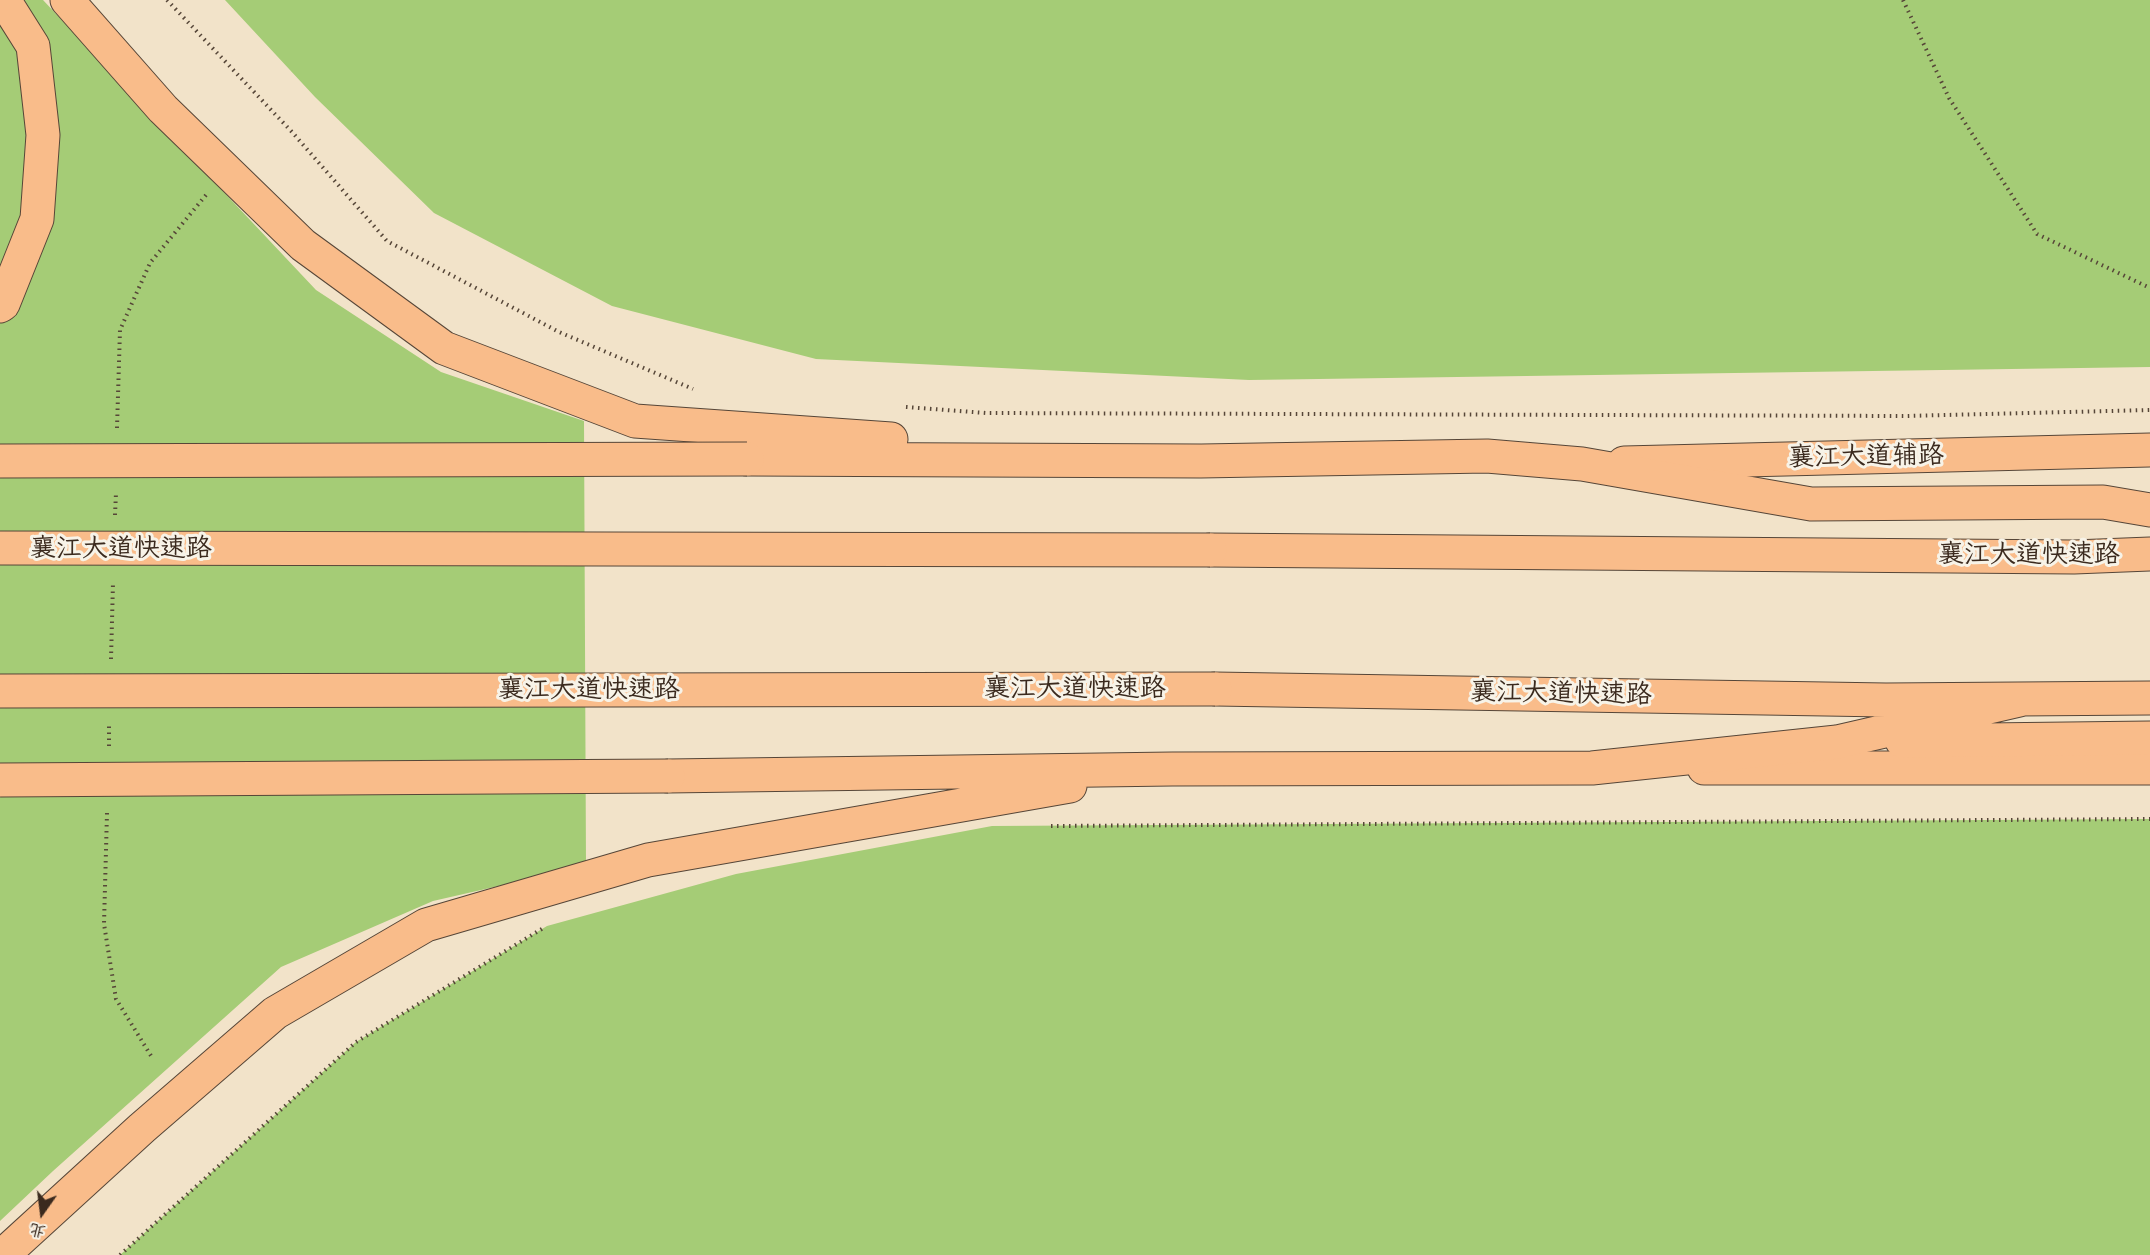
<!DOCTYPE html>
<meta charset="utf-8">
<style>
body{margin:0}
#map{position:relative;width:2150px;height:1255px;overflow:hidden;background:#f2e3c9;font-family:Caveat,"LXGW WenKai TC",sans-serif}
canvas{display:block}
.north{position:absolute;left:12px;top:1183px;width:60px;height:60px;-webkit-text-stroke:4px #f7f3e8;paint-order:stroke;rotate:194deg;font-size:16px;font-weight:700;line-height:24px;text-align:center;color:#3b2a1e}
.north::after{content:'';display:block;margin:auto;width:21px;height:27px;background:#3b2a1e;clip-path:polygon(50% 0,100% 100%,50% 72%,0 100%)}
</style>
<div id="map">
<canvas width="2150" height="1255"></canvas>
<div class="north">北</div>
</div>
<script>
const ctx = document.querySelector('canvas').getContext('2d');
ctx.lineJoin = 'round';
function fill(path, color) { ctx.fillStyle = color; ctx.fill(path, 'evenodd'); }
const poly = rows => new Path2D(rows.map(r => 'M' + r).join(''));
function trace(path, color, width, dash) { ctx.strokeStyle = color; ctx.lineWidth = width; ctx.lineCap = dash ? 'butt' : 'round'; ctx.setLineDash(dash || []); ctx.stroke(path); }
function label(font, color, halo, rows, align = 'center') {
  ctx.font = font + ' Caveat,"LXGW WenKai TC",sans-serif'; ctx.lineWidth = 6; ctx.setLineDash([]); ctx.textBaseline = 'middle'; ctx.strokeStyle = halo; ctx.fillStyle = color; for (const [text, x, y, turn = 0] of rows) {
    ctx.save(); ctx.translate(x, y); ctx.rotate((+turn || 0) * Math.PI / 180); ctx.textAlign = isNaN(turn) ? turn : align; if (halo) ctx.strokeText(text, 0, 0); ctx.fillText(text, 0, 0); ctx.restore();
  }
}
const green = poly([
 [0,0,43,0,316,290,441,372,584,421,586,866,433,901,281,967,53,1171,0,1221],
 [225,0,2150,0,2150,367,1249,380,816,359,612,306,434,213,315,97],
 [2150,819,2150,1255,120,1255,356,1042,547,926,736,874,992,826]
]);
const path = poly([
 [167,0,292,132,387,241,559,332,693,389],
 [1903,0,1949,98,2037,234,2150,288],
 [906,407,986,413,1905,416,2150,410],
 [117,428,120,330,150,263,206,195],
 [115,515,116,493],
 [111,659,113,583],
 [109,746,109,723],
 [107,813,104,924,116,999,153,1059],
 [1051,826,2150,819],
 [120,1255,356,1042,545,927]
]);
const primary = poly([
 [1624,463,2150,450],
 [1704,768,2150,768]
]);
const trunk = poly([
 [67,0,163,109,303,245,444,348,635,421,891,439],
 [0,306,3,304,37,219,43,135,33,46,4,0],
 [747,459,1201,461,1487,456,1582,464,1811,504,2103,502,2150,510],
 [1210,550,2074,557,2150,554],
 [1215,689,1886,700,2150,698],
 [1902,741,2150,738],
 [668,776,1172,769,1592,768,1837,742,2024,699],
 [3,1255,142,1128,275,1013,426,925,648,860,1070,786]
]);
const trunkBridge = poly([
 [0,461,747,459],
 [0,548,1210,550],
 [0,691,1215,689],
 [0,780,668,776]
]);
const streetNames = [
 ["襄江大道辅路",1866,457,-1],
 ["襄江大道快速路",121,549],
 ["襄江大道快速路",2029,555],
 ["襄江大道快速路",1075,689],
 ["襄江大道快速路",589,690],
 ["襄江大道快速路",1561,694,1]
];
fill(green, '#a5cc76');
trace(primary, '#564638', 35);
trace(trunk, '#564638', 35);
trace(path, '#564638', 4, [1.5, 4.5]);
trace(primary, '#f9bc8a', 33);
trace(trunk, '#f9bc8a', 33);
trace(trunkBridge, '#564638', 35, []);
trace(trunkBridge, '#f9bc8a', 33);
label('26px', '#3b2a1e', '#f7f3e8', streetNames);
</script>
